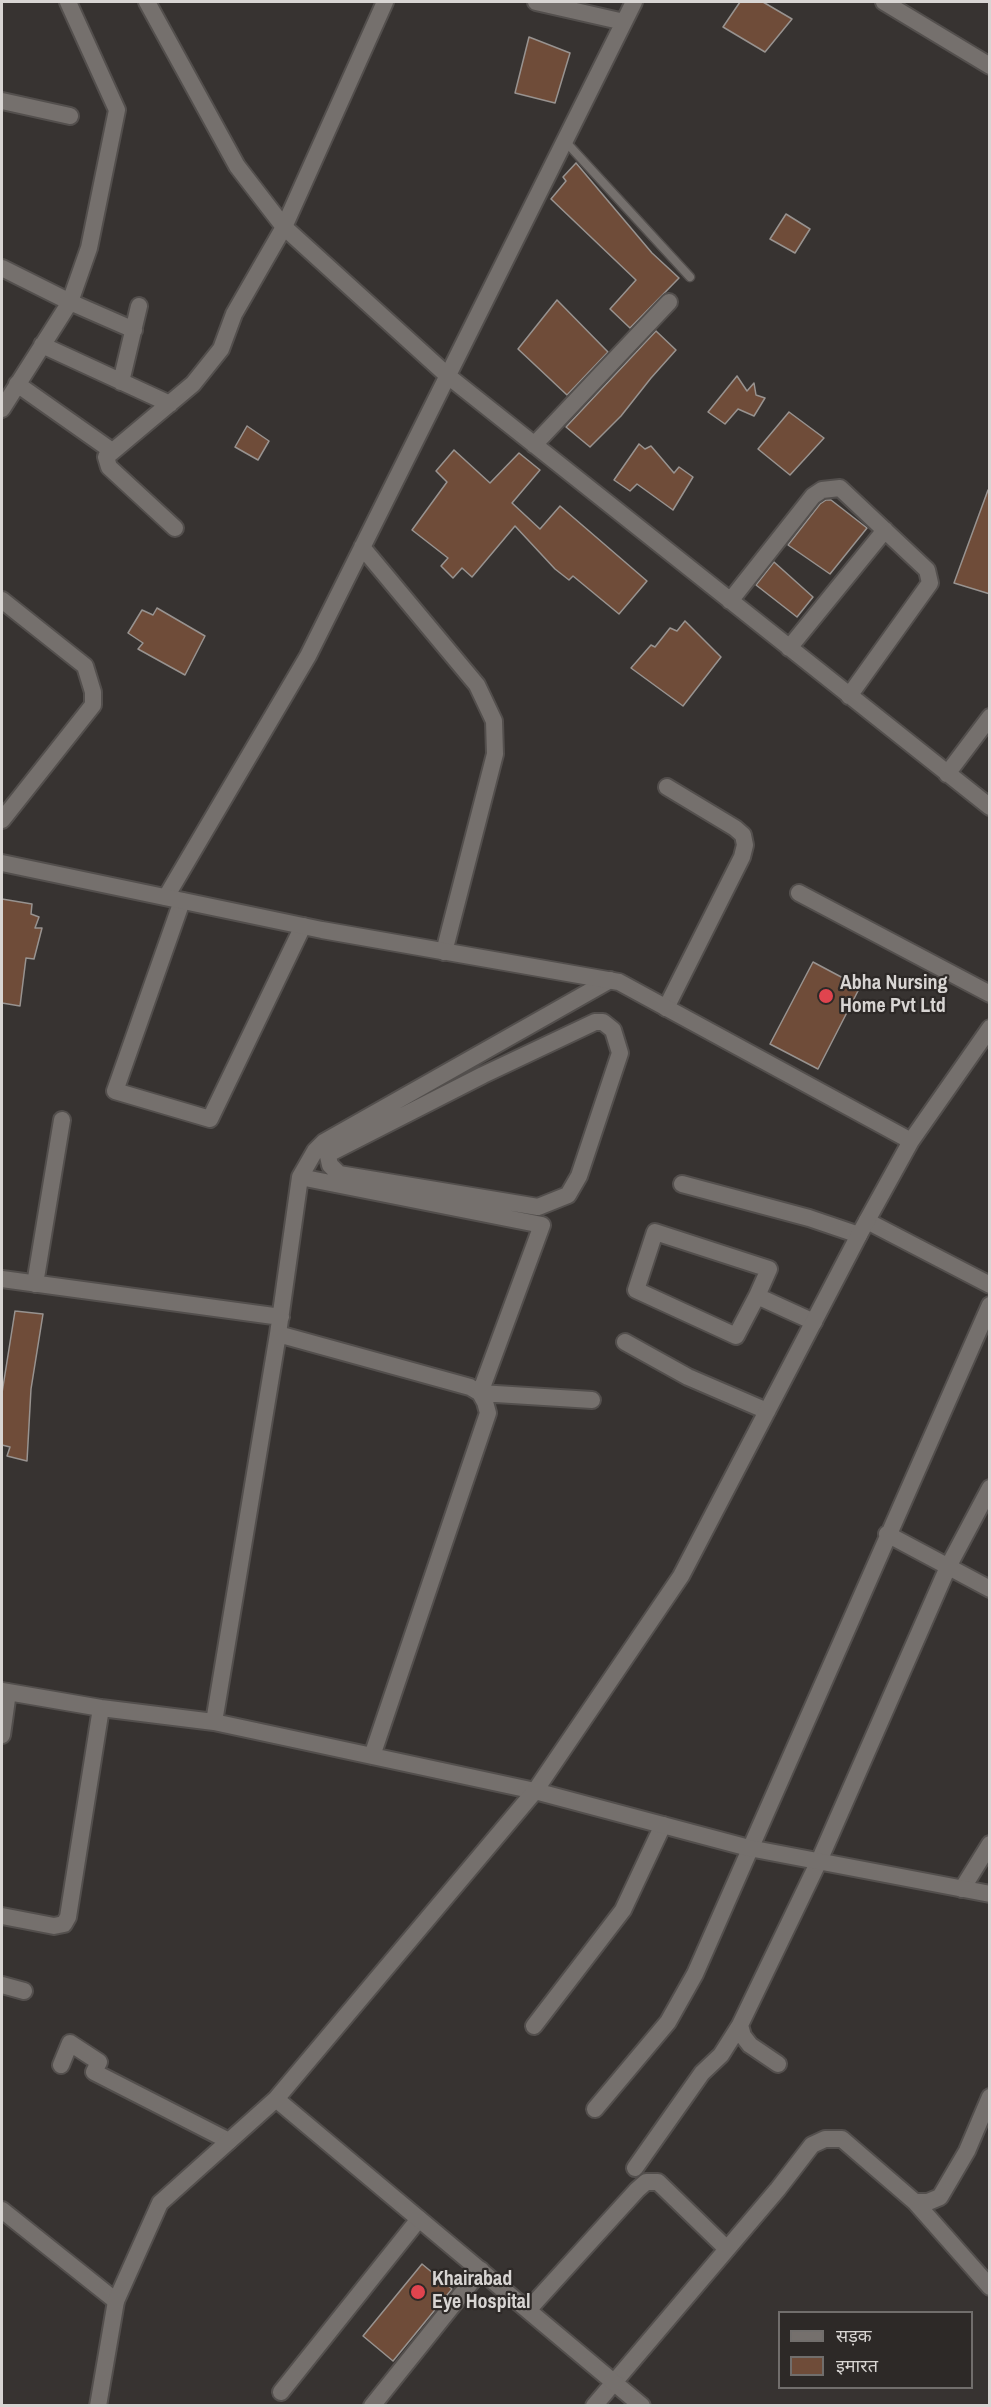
<!DOCTYPE html>
<meta charset="utf-8">
<style>
body{margin:0}
#map{position:relative;width:991px;height:2407px;overflow:hidden;background:#373331;font-family:"Archivo Narrow","Noto Sans Devanagari",sans-serif}
canvas{display:block}
.frame{position:absolute;inset:0;border:3px solid #d8d5d3;pointer-events:none}
.legend{position:absolute;left:778px;top:2311px;width:195px;height:78px;box-sizing:border-box;background:#2d2927;border:2px solid #716e6c;margin:0;padding:8px 10px;list-style:none;font-size:18px;color:#d8d5d3}
.legend li{display:flex;align-items:center;gap:12px;height:30px}
.legend b{width:30px;border:2px solid #716e6c}
</style>
<div id="map">
<canvas width="991" height="2407"></canvas>
<div class="frame"></div>
<ul class="legend">
<li><b style="height:8px;background:#75706d"></b>सड़क</li>
<li><b style="height:16px;background:#6f4c39"></b>इमारत</li>
</ul>
</div>
<script>
const ctx = document.querySelector('canvas').getContext('2d');
ctx.lineJoin = 'round';
function fill(path, color) { ctx.fillStyle = color; ctx.fill(path, 'evenodd'); }
const poly = rows => new Path2D(rows.map(r => 'M' + r).join(''));
function trace(path, color, width, dash) { ctx.strokeStyle = color; ctx.lineWidth = width; ctx.lineCap = dash ? 'butt' : 'round'; ctx.setLineDash(dash || []); ctx.stroke(path); }
function label(font, color, halo, rows, align = 'center') {
  ctx.font = font + ' "Archivo Narrow",sans-serif'; ctx.lineWidth = 4.5; ctx.setLineDash([]); ctx.textBaseline = 'middle'; ctx.strokeStyle = halo; ctx.fillStyle = color; for (const [text, x, y, turn = 0] of rows) {
    ctx.save(); ctx.translate(x, y); ctx.rotate((+turn || 0) * Math.PI / 180); ctx.textAlign = isNaN(turn) ? turn : align; if (halo) ctx.strokeText(text, 0, 0); ctx.fillText(text, 0, 0); ctx.restore();
  }
}
const building = poly([
 [740,2,763,2,792,19,765,52,723,27,740,2],
 [529,37,570,53,555,103,515,93,529,37],
 [576,163,652,253,679,278,630,328,610,309,636,280,551,199,566,181,563,177,576,163],
 [786,214,810,229,795,253,770,239,786,214],
 [557,300,608,352,567,395,518,349,557,300],
 [656,331,676,350,651,378,621,416,590,447,566,427,656,331],
 [737,376,747,391,754,383,756,395,765,398,754,416,738,409,725,424,708,412,737,376],
 [789,412,824,438,790,475,758,449,789,412],
 [247,426,269,441,258,460,235,447,247,426],
 [639,444,645,449,651,446,674,473,679,467,693,477,673,510,637,484,630,491,614,480,639,444],
 [454,450,490,483,519,453,540,470,512,503,540,529,560,506,647,581,619,614,573,576,569,580,555,569,515,526,472,577,462,568,453,578,441,566,448,558,412,530,447,482,436,471,454,450],
 [988,490,990,491,990,594,954,583,988,490],
 [826,500,831,500,867,528,830,574,788,545,820,504,826,500],
 [774,562,813,597,797,617,756,585,774,562],
 [157,608,205,636,185,675,138,649,143,643,128,633,142,610,153,615,157,608],
 [685,621,721,657,683,706,631,668,651,645,655,647,670,628,677,631,685,621],
 [2,899,32,904,31,914,39,917,35,928,42,928,34,959,26,958,20,1006,2,1003,2,899],
 [813,962,860,987,818,1069,770,1044,813,962],
 [15,1311,43,1314,31,1389,27,1461,7,1456,10,1447,2,1445,2,1393,15,1311],
 [422,2264,452,2289,393,2361,363,2336,422,2264]
]);
const service = poly([
 [565,141,690,277]
]);
const minor = poly([
 [147,2,237,166,284,227,448,376,990,807],
 [536,2,624,22],
 [884,2,990,66],
 [2,101,70,116],
 [2,268,70,302,134,330],
 [42,345,170,404],
 [121,382,139,306],
 [17,384,112,451],
 [2,409,70,302,89,248,117,110,68,2],
 [534,445,669,302],
 [175,528,109,467,106,457,193,384,221,349,234,314,284,227,385,2],
 [362,547,477,685,494,721,495,754,444,952],
 [2,600,85,666,93,692,93,705,2,820],
 [730,601,813,496,822,490,840,488,927,570,930,583,849,696],
 [789,648,885,530],
 [947,774,990,717],
 [799,893,990,994],
 [166,897,308,656,634,2],
 [182,901,115,1091,210,1119,303,926],
 [666,1008,742,857,745,845,743,835,735,828,667,787],
 [595,1022,603,1022,613,1030,620,1053,579,1176,568,1195,538,1207,339,1174,330,1165,328,1156,332,1152,483,1075,595,1022],
 [300,1177,542,1225,480,1393,592,1400],
 [682,1184,809,1218,859,1235],
 [867,1221,990,1285],
 [2,1279,281,1317],
 [35,1284,62,1120],
 [757,1296,769,1269,655,1232,636,1290,736,1336,757,1296,814,1322],
 [278,1334,470,1387,480,1393,485,1402,488,1413,372,1756],
 [625,1342,688,1377,767,1411],
 [887,1534,990,1589],
 [2,1691,101,1708,214,1722,535,1791],
 [214,1722,278,1334,300,1177,315,1151,324,1142,610,980],
 [2,1735,8,1692],
 [962,1889,990,1844],
 [2,1916,54,1926,64,1924,68,1917,101,1708],
 [2,1985,24,1991],
 [534,2026,623,1910,663,1825],
 [778,2064,750,2045,743,2036,740,2025,819,1861,948,1567,990,1488],
 [61,2065,70,2043,99,2062,94,2072,229,2141],
 [595,2109,668,2022,695,1974,990,1305],
 [635,2168,702,2073,721,2055,740,2025],
 [915,2202,990,2287],
 [2,2210,116,2301],
 [528,2310,637,2190,646,2182,658,2182,727,2249],
 [281,2392,419,2219],
 [372,2406,481,2270],
 [594,2406,778,2189,812,2145,825,2139,842,2139,915,2202,928,2202,940,2197,967,2151,990,2097]
]);
const tertiary = poly([
 [2,863,322,930,619,982,911,1141],
 [535,1791,749,1848,990,1894],
 [276,2099,642,2406],
 [98,2406,116,2301,160,2203,276,2099,535,1791,681,1576,859,1235,911,1141,990,1028]
]);
const markers = [
 [826,996,8,"#e0444e"],
 [418,2292,8,"#e0444e"]
];
const poiNames = [
 ["Abha Nursing",840,984],
 ["Home Pvt Ltd",840,1007],
 ["Khairabad",432,2280],
 ["Eye Hospital",432,2303]
];
fill(building, '#6f4c39');
trace(building, '#989390', 1.5);
trace(service, '#534f4d', 11);
trace(minor, '#534f4d', 20);
trace(tertiary, '#534f4d', 20);
trace(service, '#75706d', 8);
trace(minor, '#75706d', 16);
trace(tertiary, '#75706d', 16);
for (const [x, y, r, color] of markers) { const dot = new Path2D(); dot.arc(x, y, r, 0, 2 * Math.PI); ctx.fillStyle = color; ctx.fill(dot); trace(dot, '#2d2927', 2); }
label('bold 20px', '#d8d5d3', '#2d2927', poiNames, 'left');
</script>
